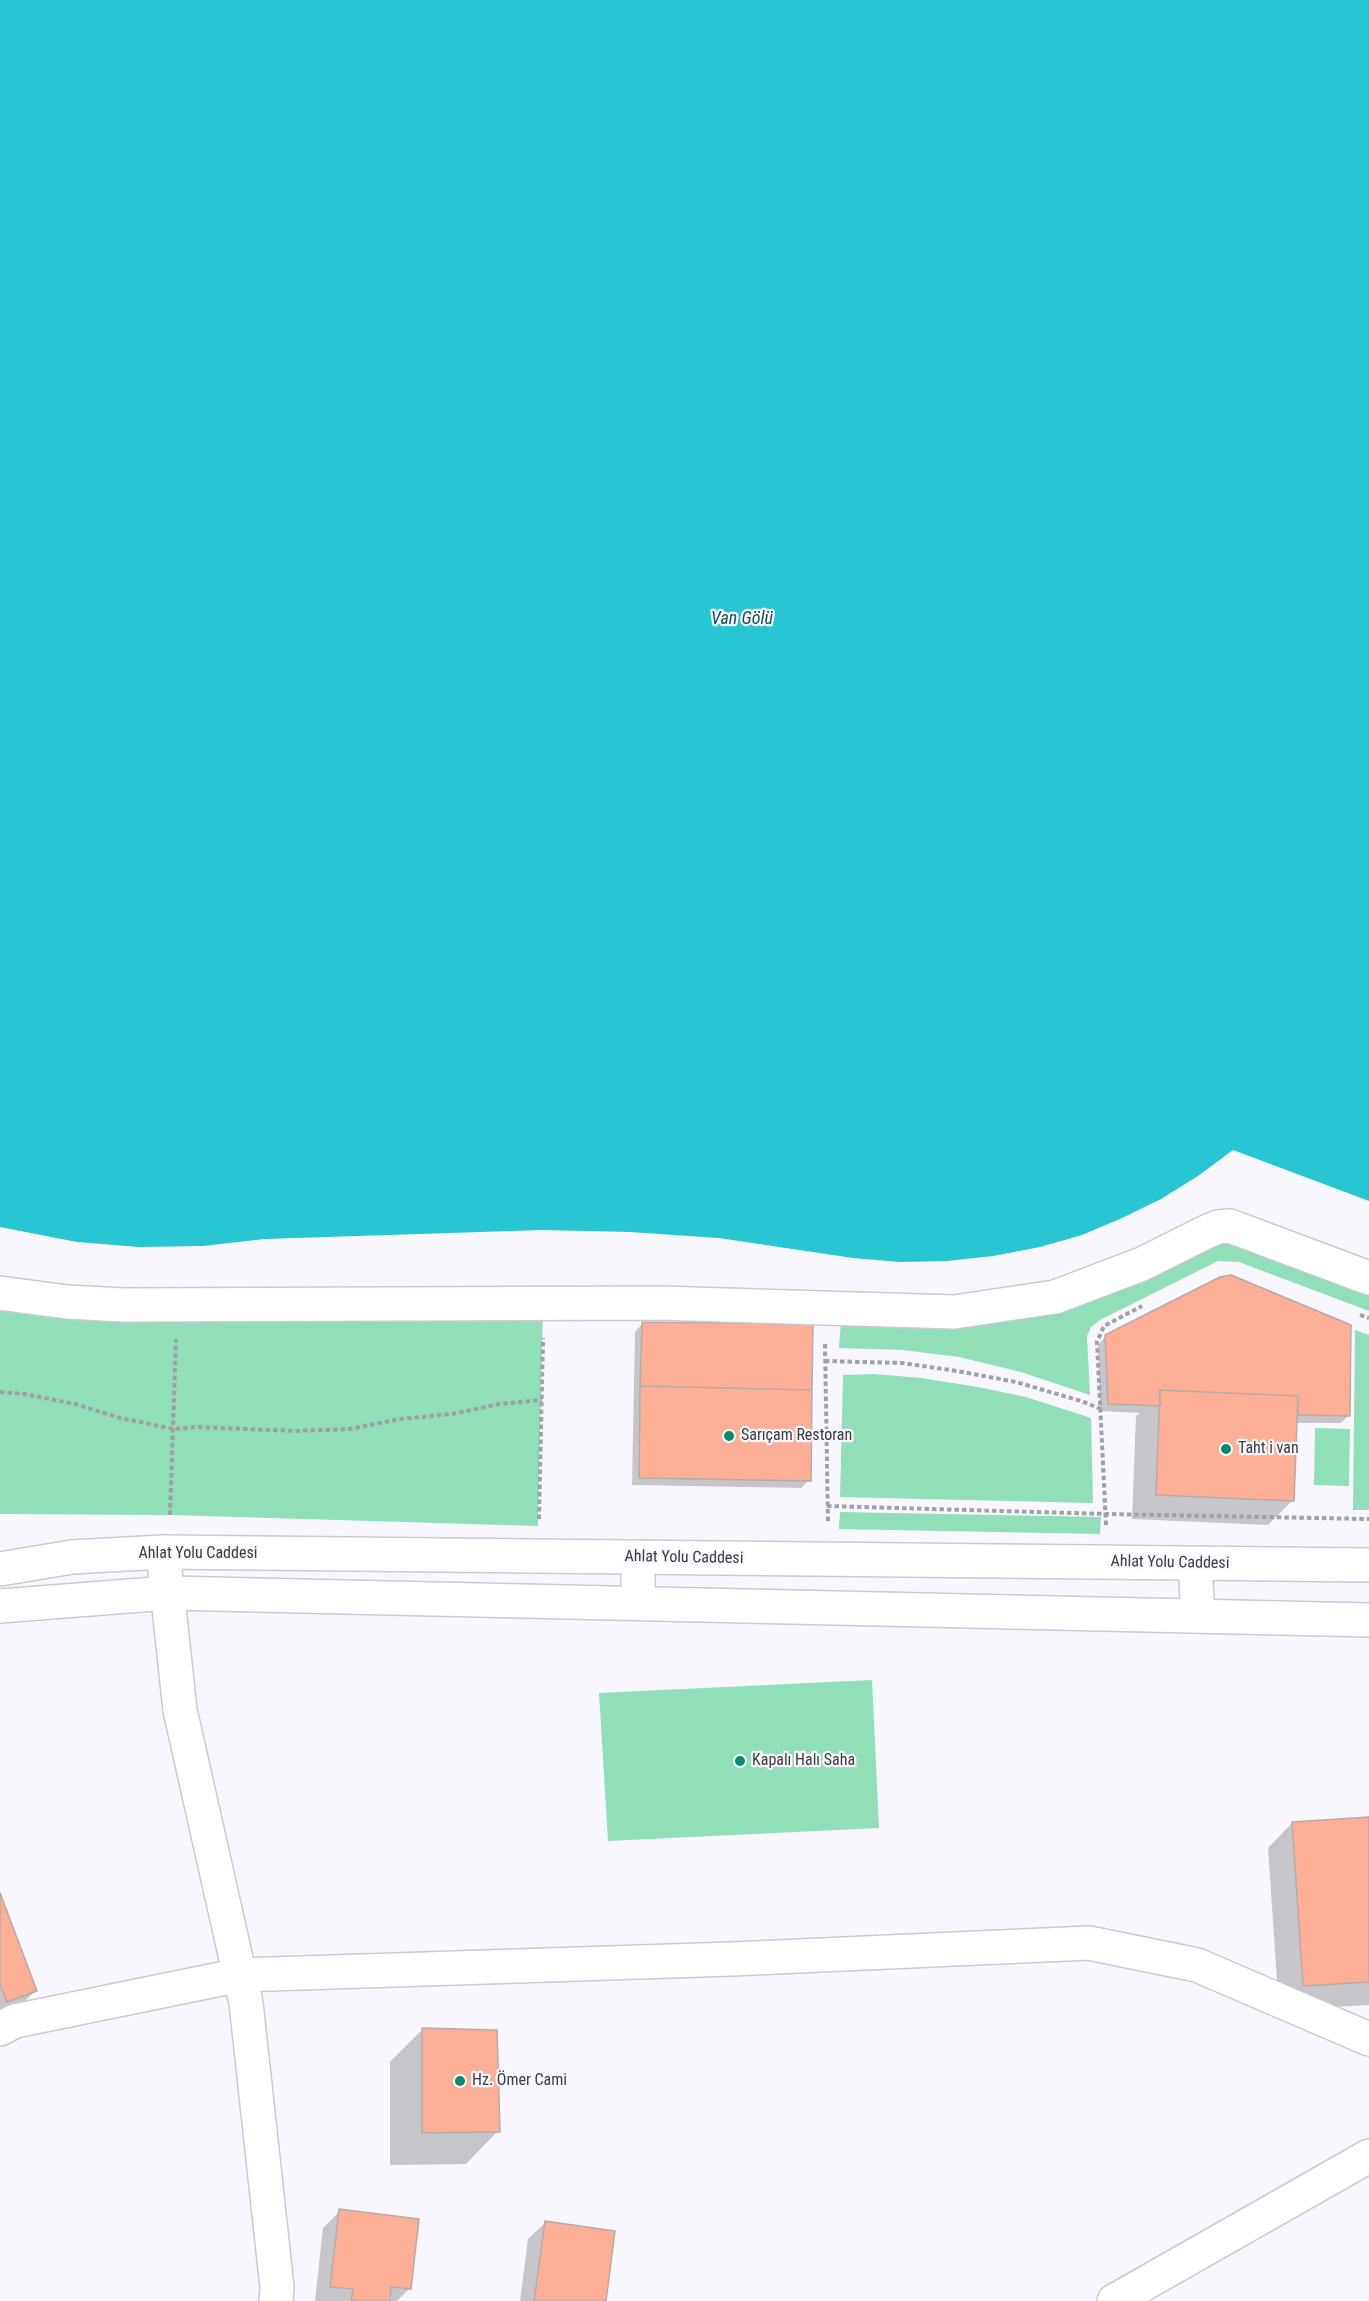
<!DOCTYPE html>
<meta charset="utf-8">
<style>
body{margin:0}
canvas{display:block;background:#f7f7fd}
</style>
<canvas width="1369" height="2301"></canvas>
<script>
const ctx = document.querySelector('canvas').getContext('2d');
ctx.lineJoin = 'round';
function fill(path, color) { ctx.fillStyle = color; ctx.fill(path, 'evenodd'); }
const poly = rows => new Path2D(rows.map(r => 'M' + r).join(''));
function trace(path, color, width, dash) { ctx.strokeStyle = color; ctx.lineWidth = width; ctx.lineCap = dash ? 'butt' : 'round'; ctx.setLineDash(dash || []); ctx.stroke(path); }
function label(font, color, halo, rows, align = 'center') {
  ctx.font = font + ' "Roboto Condensed",sans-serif'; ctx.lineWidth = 4.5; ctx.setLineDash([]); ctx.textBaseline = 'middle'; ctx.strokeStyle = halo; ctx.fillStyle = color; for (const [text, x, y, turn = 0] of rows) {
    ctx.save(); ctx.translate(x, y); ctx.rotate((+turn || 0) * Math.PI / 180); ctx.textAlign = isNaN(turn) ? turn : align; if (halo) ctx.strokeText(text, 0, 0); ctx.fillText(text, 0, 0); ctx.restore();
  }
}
const green = poly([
 [1219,1242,1247,1249,1369,1294,1369,1311,1239,1262,1218,1261,1100,1320,1091,1327,1087,1336,1090,1395,1021,1372,959,1357,903,1350,839,1348,841,1321,1056,1313,1074,1309],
 [0,1293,543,1303,538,1526,170,1515,0,1514],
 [1355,1330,1369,1335,1369,1510,1353,1510],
 [874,1374,921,1378,978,1387,1026,1397,1091,1418,1093,1503,840,1497,843,1375],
 [1315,1428,1350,1429,1349,1486,1314,1485],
 [840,1512,1101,1517,1100,1534,839,1529],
 [872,1680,879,1828,608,1841,599,1693]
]);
const water = poly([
 [0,0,1369,0,1369,1201,1233,1150,1198,1176,1161,1199,1122,1218,1082,1235,1040,1247,993,1256,947,1261,900,1262,853,1258,719,1238,630,1232,542,1230,265,1239,203,1246,139,1247,77,1242,0,1227]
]);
const shadow = poly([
 [1220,1279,1349,1415,1341,1423,1296,1423,1293,1500,1268,1525,1132,1519,1136,1416,1140,1413,1100,1411,1098,1345,1106,1336],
 [643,1323,809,1480,801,1488,632,1485,635,1332],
 [1369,1818,1369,2005,1279,2010,1268,1848,1292,1823],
 [0,1897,35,1991,18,2008,0,2015],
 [422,2030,498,2131,466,2164,390,2165,390,2062],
 [340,2211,409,2289,397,2301,315,2301,323,2228],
 [545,2223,605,2301,520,2301,528,2239]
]);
const building = poly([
 [1231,1275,1351,1325,1350,1416,1298,1415,1298,1396,1160,1390,1160,1406,1108,1404,1105,1335,1220,1277,1231,1275],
 [642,1322,813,1324,812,1390,640,1386,642,1322],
 [640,1386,812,1390,811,1481,639,1478,640,1386],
 [1160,1390,1298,1396,1294,1501,1156,1495,1160,1390],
 [1369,1817,1369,1982,1303,1986,1292,1822,1369,1817],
 [0,1893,37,1991,7,2002,0,1985,0,1893],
 [422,2028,497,2030,500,2132,422,2133,422,2028],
 [339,2209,419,2219,411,2289,391,2287,390,2301,356,2301,351,2300,353,2289,330,2287,339,2209],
 [545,2221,615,2231,606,2301,534,2301,545,2221]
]);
const path = poly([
 [1360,1315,1369,1318],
 [825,1344,828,1522],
 [825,1361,902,1363,957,1371,1016,1382,1081,1401,1101,1409],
 [0,1392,24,1394,75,1404,120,1418,174,1429,196,1427,297,1431,350,1429,400,1419,452,1414,499,1404,542,1400],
 [827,1506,1106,1514,1369,1519],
 [170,1515,176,1339],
 [539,1519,543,1338],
 [1106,1525,1097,1342,1104,1326,1142,1306]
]);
const pedestrian = poly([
 [0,1293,67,1302,124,1305,660,1303,954,1312,1055,1297,1142,1264,1206,1232,1218,1227,1230,1226,1369,1278]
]);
const minor = poly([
 [163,1552,180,1710,246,2003,277,2287,276,2301],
 [638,1557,638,1603],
 [1195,1563,1198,1616],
 [0,2029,15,2021,240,1975,732,1959,1089,1943,1197,1965,1369,2039],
 [1114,2301,1369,2156]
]);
const tertiary = poly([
 [0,1569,72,1557,163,1552,1369,1565],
 [0,1606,167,1593,1369,1620]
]);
const markers = [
 [729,1436,6,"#098a6e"],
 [1226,1449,6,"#098a6e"],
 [740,1761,6,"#098a6e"],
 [460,2081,6,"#098a6e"]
];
const poiNames = [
 ["Sarıçam Restoran",741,1436],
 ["Taht i van",1238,1449],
 ["Kapalı Halı Saha",752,1761],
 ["Hz. Ömer Cami",472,2081]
];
const streetNames = [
 ["Ahlat Yolu Caddesi",198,1554],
 ["Ahlat Yolu Caddesi",684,1558,1],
 ["Ahlat Yolu Caddesi",1170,1563,1]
];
const waterNames = [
 ["Van Gölü",742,619]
];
fill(green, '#90dfb9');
fill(water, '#28c5d3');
fill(shadow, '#0003');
fill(building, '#fcaf96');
trace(building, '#b6aba7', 1.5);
trace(pedestrian, '#cacad4', 36);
trace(minor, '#cacad4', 36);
trace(tertiary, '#cacad4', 36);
trace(path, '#a0a1a6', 4, [4.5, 3]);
trace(pedestrian, '#fff', 33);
trace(minor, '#fff', 33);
trace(tertiary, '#fff', 33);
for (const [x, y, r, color] of markers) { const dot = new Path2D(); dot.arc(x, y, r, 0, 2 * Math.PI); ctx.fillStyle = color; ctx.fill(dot); trace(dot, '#f7f7fd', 2); }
label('16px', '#3a3b3f', '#f7f7fd', poiNames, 'left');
label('16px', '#3a3b3f', '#f7f7fd', streetNames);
label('italic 18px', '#115056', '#f7f7fd', waterNames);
</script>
